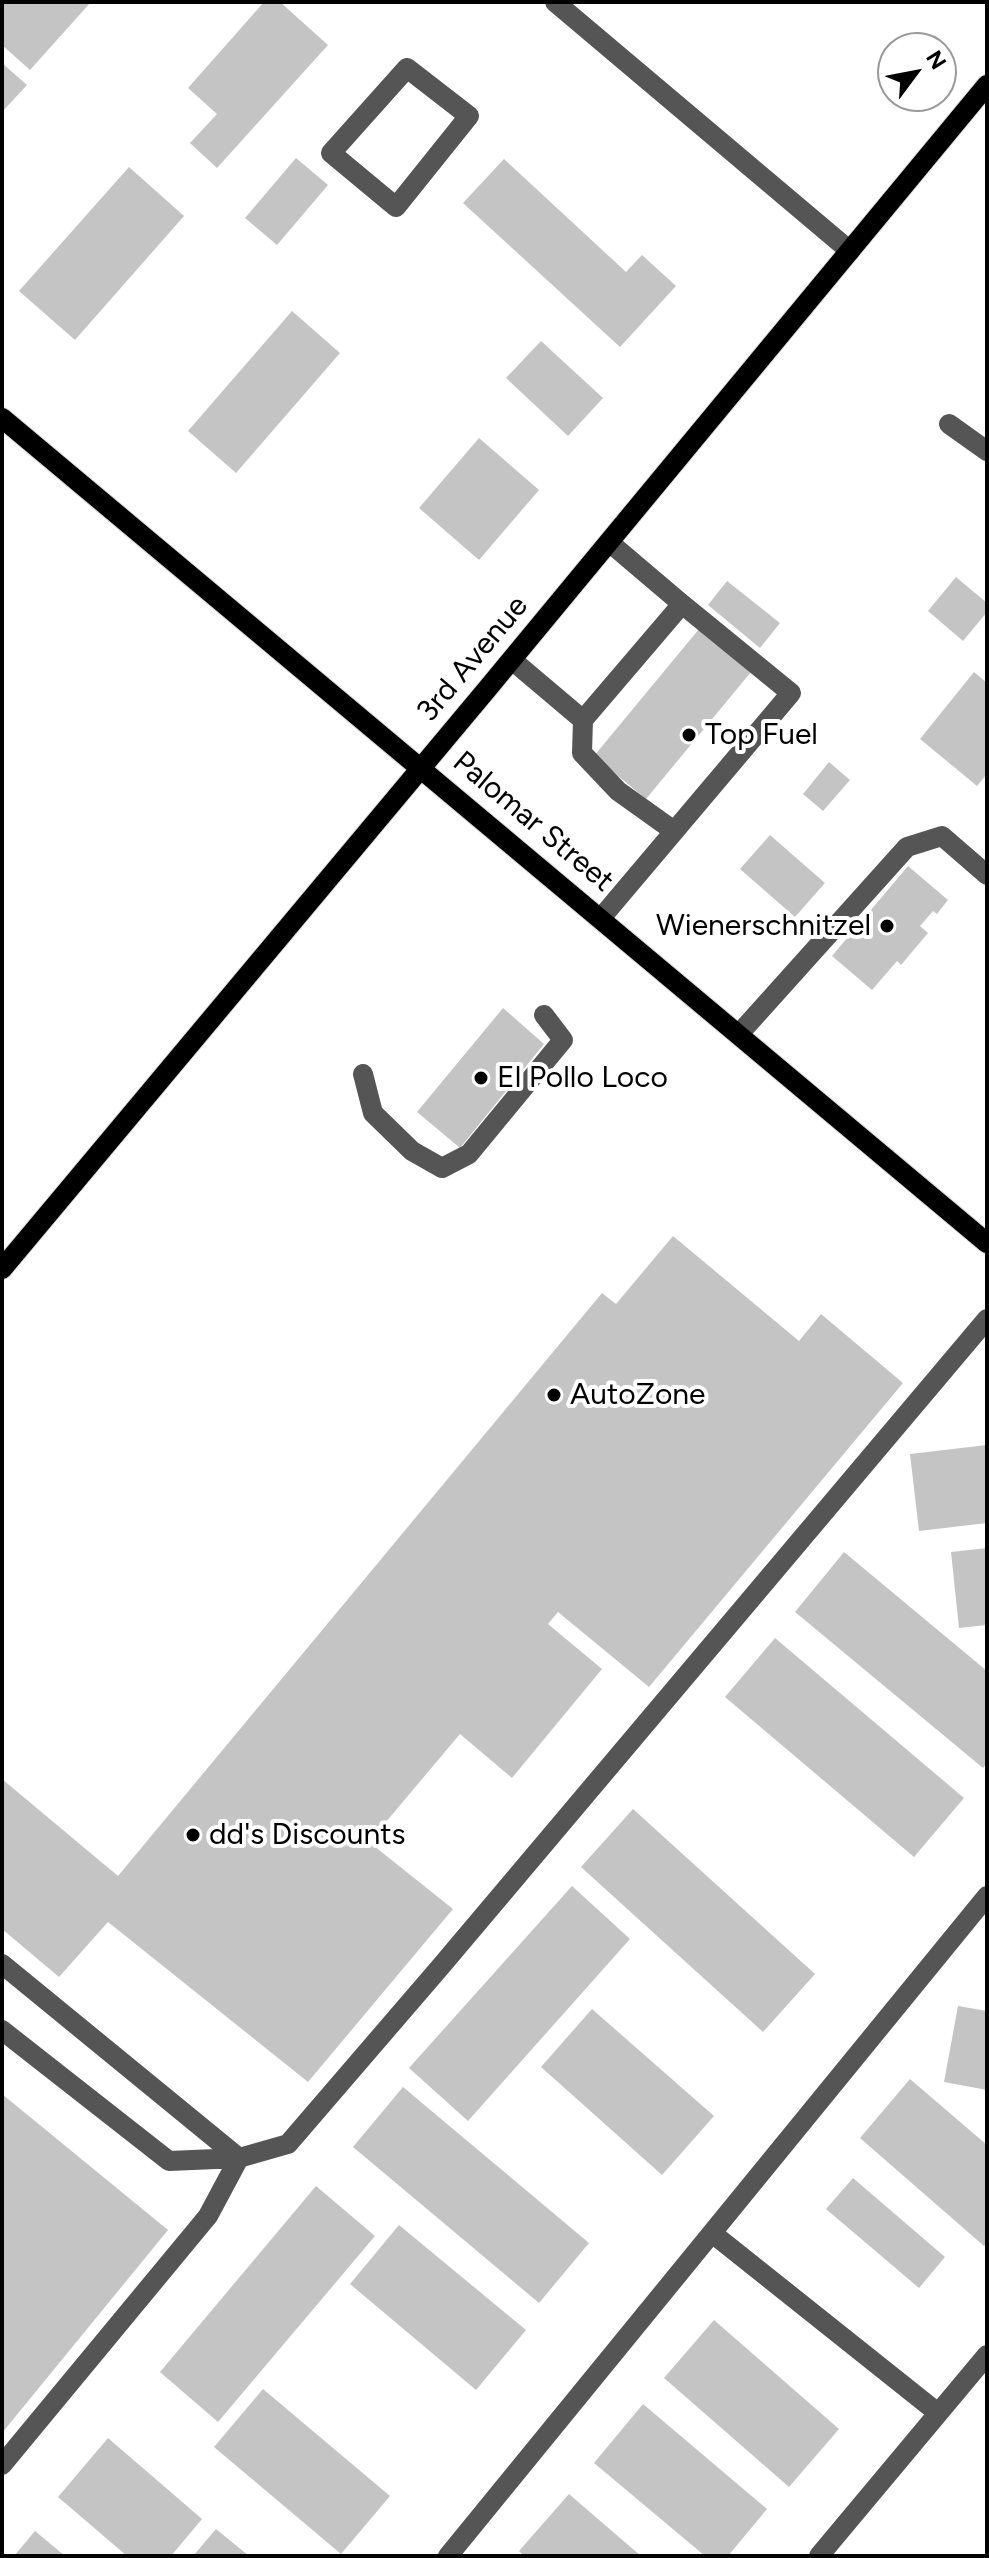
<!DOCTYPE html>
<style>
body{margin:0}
#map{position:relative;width:989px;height:2558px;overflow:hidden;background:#fff;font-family:Figtree,sans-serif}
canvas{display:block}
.frame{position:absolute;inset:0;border:4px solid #000;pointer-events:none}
.north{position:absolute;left:877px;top:32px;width:80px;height:80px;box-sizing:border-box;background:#fff;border:2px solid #999;border-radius:50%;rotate:58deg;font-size:22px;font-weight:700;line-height:32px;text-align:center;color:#000}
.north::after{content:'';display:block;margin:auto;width:28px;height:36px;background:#000;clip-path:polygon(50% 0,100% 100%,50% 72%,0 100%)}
</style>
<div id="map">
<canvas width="989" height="2558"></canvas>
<div class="frame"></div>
<div class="north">N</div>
</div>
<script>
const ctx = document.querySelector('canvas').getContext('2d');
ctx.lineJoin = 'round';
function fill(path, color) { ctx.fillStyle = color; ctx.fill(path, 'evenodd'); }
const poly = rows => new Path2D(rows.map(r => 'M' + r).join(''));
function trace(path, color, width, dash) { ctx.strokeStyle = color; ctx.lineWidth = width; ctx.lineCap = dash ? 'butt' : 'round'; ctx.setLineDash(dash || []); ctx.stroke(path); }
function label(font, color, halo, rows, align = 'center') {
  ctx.font = font + ' Figtree,sans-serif'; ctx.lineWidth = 8; ctx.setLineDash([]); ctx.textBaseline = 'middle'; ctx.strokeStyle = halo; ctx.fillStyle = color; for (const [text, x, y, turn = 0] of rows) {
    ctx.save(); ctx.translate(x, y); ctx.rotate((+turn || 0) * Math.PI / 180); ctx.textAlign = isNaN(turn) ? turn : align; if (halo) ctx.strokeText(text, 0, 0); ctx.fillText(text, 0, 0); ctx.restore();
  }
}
const building = poly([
 [2,2,91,2,30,70,2,45],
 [264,2,280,2,328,45,217,168,190,143,217,114,188,88],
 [2,63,27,85,2,112],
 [296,158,328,185,277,245,245,218],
 [504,159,626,272,642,255,676,286,620,347,463,203],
 [129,167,184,216,75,340,19,291],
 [292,311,340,353,236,473,188,431],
 [541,341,603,398,568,436,506,378],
 [479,438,539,490,479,560,419,508],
 [956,577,987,603,987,612,963,641,928,611],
 [727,581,780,623,760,648,708,605],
 [699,629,751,672,646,799,594,756],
 [974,672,987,683,987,774,977,786,920,739],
 [829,762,850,780,823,811,803,794],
 [770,835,825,883,795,917,740,869],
 [908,866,948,900,937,914,933,911,920,926,928,933,901,965,897,961,872,990,832,956],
 [503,1008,544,1044,460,1148,417,1112],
 [673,1236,799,1341,821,1314,903,1383,649,1687,558,1612,548,1624,602,1669,512,1778,460,1734,369,1842,453,1909,308,2082,108,1922,59,1977,2,1929,2,1779,118,1876,602,1293,616,1304],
 [987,1445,987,1523,919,1531,910,1454],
 [987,1548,987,1625,959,1628,951,1552],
 [844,1552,987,1671,987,1763,983,1768,795,1612],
 [775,1638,964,1798,914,1857,725,1697],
 [633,1809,815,1974,763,2032,581,1867],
 [572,1886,630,1939,468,2121,409,2068],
 [958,2006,987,2011,987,2090,944,2082],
 [592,2009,714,2116,662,2175,541,2067],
 [910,2079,987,2145,987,2242,984,2246,860,2138],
 [403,2087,589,2243,539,2303,353,2147],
 [2,2094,168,2230,2,2433],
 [853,2178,945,2257,919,2288,826,2209],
 [316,2186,375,2236,218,2422,160,2372],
 [399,2225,526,2330,476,2390,350,2284],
 [714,2320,839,2429,789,2487,664,2378],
 [263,2389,390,2496,341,2554,214,2447],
 [643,2404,767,2509,728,2556,705,2556,594,2463],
 [108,2438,202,2519,171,2556,127,2556,58,2497],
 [569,2494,641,2556,524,2556,519,2551],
 [216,2529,249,2556,193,2556],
 [35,2531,65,2556,14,2556]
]);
const minor = poly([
 [555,2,850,251],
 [407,68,469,116,396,207,331,153,407,68],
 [949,424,987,451],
 [512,660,583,720,682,604,609,542],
 [583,720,582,753,618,791,674,831],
 [601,918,791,693,682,604],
 [739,1034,907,847,942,836,987,875],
 [363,1074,373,1113,412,1151,442,1168,469,1154,563,1040,544,1015],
 [2,1964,239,2158,288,2144,442,1965,987,1319],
 [2,2030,169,2161,239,2158],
 [712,2233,938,2413],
 [2,2465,208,2216,239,2158],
 [448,2556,987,1896],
 [819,2556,987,2355]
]);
const major = poly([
 [2,418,987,1243],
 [2,1269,488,688,987,85]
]);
const markers = [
 [689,735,8,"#000"],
 [887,926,8,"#000"],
 [481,1078,8,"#000"],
 [554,1395,8,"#000"],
 [193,1835,8,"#000"]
];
const streetNames = [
 ["3rd Avenue",473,659,-50],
 ["Palomar Street",533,822,40]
];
const poiNames = [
 ["Top Fuel",705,735],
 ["Wienerschnitzel",871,926,"right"],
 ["El Pollo Loco",497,1078],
 ["AutoZone",570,1395],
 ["dd's Discounts",209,1835]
];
fill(building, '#c4c4c4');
trace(major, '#dbdbdb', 22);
trace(minor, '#555', 20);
trace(major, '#000', 20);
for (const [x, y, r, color] of markers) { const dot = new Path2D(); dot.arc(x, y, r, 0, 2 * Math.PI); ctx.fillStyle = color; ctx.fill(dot); trace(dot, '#fff', 3); }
label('30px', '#000', '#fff', streetNames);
label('30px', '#000', '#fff', poiNames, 'left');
</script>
